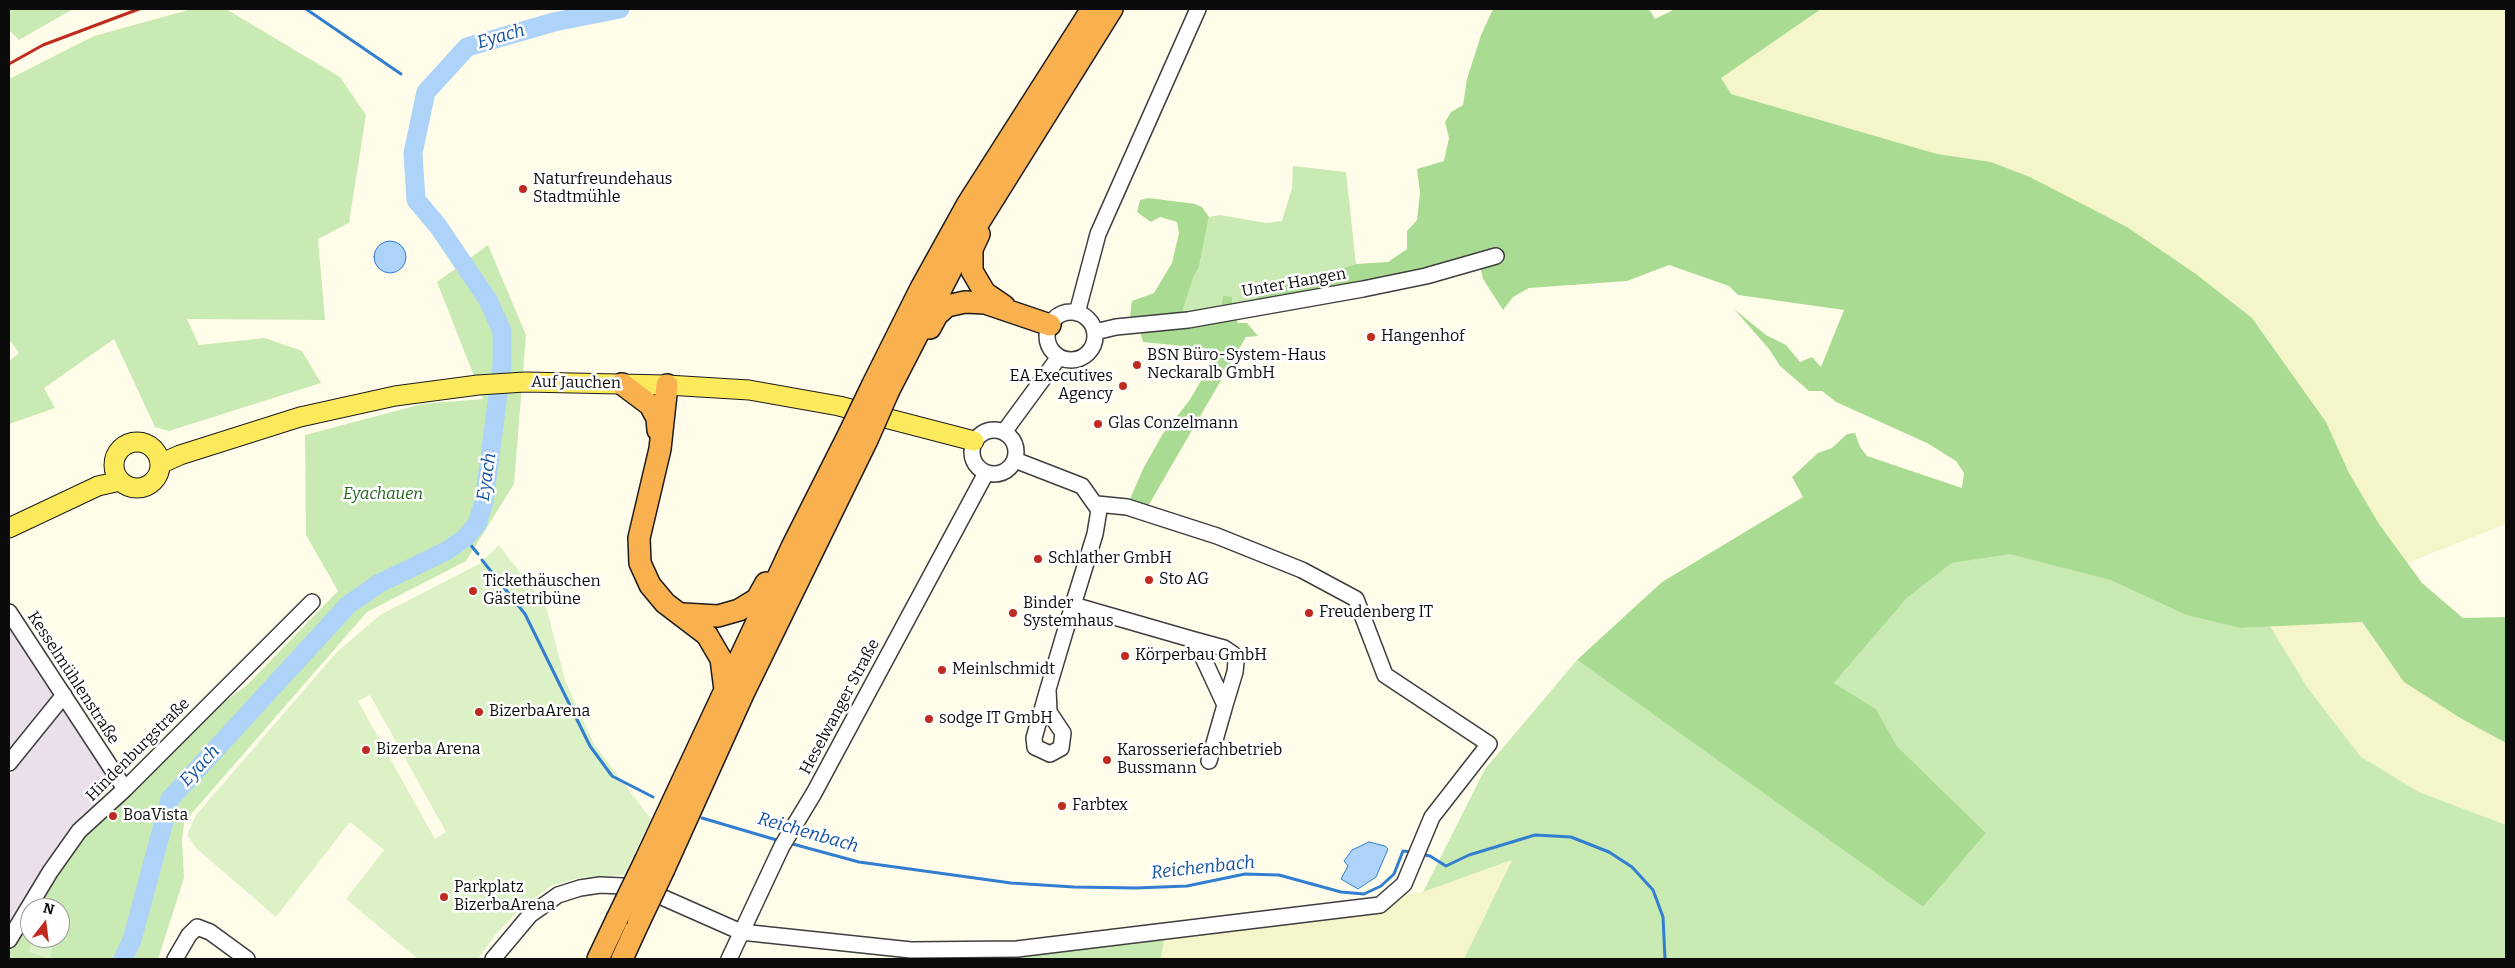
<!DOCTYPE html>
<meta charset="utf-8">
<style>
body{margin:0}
#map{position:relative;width:2515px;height:968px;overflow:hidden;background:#fffdea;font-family:Bitter,serif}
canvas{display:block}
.frame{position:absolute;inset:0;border:10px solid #0b0b0b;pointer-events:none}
.north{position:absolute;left:20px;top:898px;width:50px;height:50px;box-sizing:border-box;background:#fff;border:1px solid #9d9d9d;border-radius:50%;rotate:15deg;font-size:14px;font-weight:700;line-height:20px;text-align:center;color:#0b0b0b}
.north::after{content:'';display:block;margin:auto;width:18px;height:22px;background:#bf2b20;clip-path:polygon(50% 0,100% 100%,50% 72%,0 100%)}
</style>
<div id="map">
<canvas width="2515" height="968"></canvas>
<div class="frame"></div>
<div class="north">N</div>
</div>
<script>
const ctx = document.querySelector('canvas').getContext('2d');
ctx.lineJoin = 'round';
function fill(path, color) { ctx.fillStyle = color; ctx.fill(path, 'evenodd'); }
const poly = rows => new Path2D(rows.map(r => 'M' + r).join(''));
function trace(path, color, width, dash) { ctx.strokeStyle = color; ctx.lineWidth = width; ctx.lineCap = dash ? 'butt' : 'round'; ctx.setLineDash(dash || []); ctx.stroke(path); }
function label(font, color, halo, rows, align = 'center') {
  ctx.font = font + ' Bitter,serif'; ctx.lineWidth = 5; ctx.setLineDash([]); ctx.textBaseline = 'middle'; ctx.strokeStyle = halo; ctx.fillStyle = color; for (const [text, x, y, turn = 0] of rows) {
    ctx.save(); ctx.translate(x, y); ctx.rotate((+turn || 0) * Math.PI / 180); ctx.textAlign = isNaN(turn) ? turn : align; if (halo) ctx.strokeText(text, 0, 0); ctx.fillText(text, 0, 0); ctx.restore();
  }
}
const industrial = poly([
 [9,627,54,696,9,751],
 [63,708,114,782,61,845,9,930,9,776]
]);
const farmland = poly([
 [1821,9,2506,9,2506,524,2407,563,2379,524,2349,473,2326,422,2252,318,2196,274,2127,227,2030,177,1991,162,1937,154,1731,94,1721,78],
 [2362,622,2384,655,2462,719,2506,743,2506,825,2419,792,2361,757,2307,687,2270,626],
 [1512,860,1464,959,1161,959,1165,932,1423,892]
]);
const green = poly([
 [9,9,73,9,19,40,9,30],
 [192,9,226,9,340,77,366,115,349,223,318,239,325,320,187,319,199,345,265,338,302,351,321,383,169,431,155,427,114,339,44,388,55,408,9,424,9,361,19,353,9,339,9,79,94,36],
 [1293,166,1346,172,1356,264,1298,282,1261,287,1255,306,1233,311,1223,296,1221,308,1198,310,1180,316,1193,278,1199,267,1209,217,1220,215,1266,223,1282,221,1292,188],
 [488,245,526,335,514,484,466,561,367,612,193,812,184,824,182,840,184,878,158,959,9,959,9,952,13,943,30,916,30,938,60,938,60,908,35,908,82,834,200,720,247,685,338,591,306,535,305,435,422,404,483,399,437,282],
 [2009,553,2110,580,2186,615,2240,628,2270,626,2307,687,2361,757,2419,792,2506,825,2506,959,1464,959,1512,860,1423,892,1485,769,1577,660,1923,907,1986,833,1897,746,1876,709,1834,683,1907,598,1952,563],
 [1165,932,1161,959,1018,959,1022,952]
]);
const forest = poly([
 [1493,9,1649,9,1655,19,1675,9,1821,9,1721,78,1731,94,1937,154,1991,162,2030,177,2127,227,2196,274,2252,318,2326,422,2349,473,2379,524,2422,583,2463,618,2506,617,2506,743,2462,719,2404,682,2362,622,2240,628,2186,615,2110,580,2010,554,1952,563,1907,598,1834,683,1876,709,1897,746,1986,833,1923,907,1577,660,1662,582,1803,497,1792,477,1818,453,1832,448,1847,434,1855,433,1860,447,1867,456,1962,488,1964,473,1956,461,1927,443,1836,402,1822,391,1809,391,1780,366,1769,349,1734,309,1766,335,1786,345,1800,362,1812,357,1821,367,1844,310,1738,295,1729,286,1669,265,1627,281,1529,288,1513,297,1503,310,1483,279,1480,266,1255,306,1261,288,1298,282,1356,264,1388,262,1407,249,1407,231,1417,220,1420,193,1417,169,1444,161,1449,138,1445,122,1451,112,1463,105,1467,79,1481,35],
 [1149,198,1195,204,1202,207,1209,217,1199,267,1193,278,1181,315,1198,310,1221,308,1223,296,1232,297,1232,308,1238,323,1247,323,1258,336,1246,337,1147,508,1131,507,1130,499,1143,469,1162,435,1189,401,1205,374,1220,354,1203,348,1143,342,1137,320,1130,316,1132,301,1154,293,1172,263,1179,233,1177,222,1160,217,1151,222,1137,212,1140,200]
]);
const pitch = poly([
 [499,545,546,606,565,680,594,744,651,819,624,875,582,877,551,886,522,907,496,934,478,959,418,959,346,899,384,850,350,822,276,917,197,849,187,835,196,815,336,653,380,615,479,564],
 [370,695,446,832,435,839,358,701],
 [32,938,54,938,50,959,29,952]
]);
const water = poly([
 '374 257a16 16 0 1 1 32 0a16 16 0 1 1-32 0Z',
 [1369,842,1385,846,1388,849,1376,877,1358,889,1341,879,1348,866,1344,861,1352,850,1369,842]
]);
const stream = poly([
 [306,9,401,74],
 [465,538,478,554],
 [482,560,525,614,590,746,612,776,653,797],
 [702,818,780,841],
 [789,843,859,862,1011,883,1074,887,1136,888,1187,886,1245,874,1279,875,1341,892,1364,894,1381,886,1394,874,1403,851,1412,852],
 [1420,854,1430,856,1446,866,1469,855,1535,835,1571,837,1609,852,1632,867,1653,890,1663,917,1665,959]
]);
const river = poly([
 [123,959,132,940,170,799,348,605,378,584,446,551,465,538,477,524,484,502,502,364,502,331,488,300,438,226,416,200,413,153,426,92,467,47,554,22,620,9]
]);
const minor = poly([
 '1047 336a24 24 0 1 1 48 0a24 24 0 1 1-48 0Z',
 [1077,313,1098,234,1198,9],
 [1095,332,1116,327,1188,320,1363,289,1426,276,1496,256],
 '972 452a22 22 0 1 1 44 0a22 22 0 1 1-44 0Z',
 [1004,432,1059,357],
 [1015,460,1082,486,1099,510,1095,534,1073,605,1048,689,1034,738,1035,747,1050,754,1061,748,1063,733,1049,712,1048,689],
 [1073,605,1191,639,1199,649,1225,705,1235,672,1236,662,1233,654,1224,648,1191,639],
 [9,612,125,789],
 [1209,761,1225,705],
 [9,763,64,695],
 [9,940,50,872,79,831,125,789,312,602],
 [175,959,189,935,197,927,210,932,247,959],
 [493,959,530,915,558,895,580,888,600,885,623,886,646,890,741,932,911,950,1017,949,1380,905,1404,884,1432,817,1489,744,1385,675,1356,599,1302,570,1217,536,1127,507,1097,504],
 [729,959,782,846,814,793,986,473]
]);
const major = poly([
 '114 465a23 23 0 1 1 46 0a23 23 0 1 1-46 0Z',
 [160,464,180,455,300,417,395,396,478,385,525,382,667,385,749,390,839,406,974,441],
 [9,528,98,486,120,481]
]);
const highway = poly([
 [979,234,972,249,972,271,985,293,1004,306],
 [930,328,937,315,947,306,965,302,985,303,1050,325],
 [622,384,650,405,657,418,658,430],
 [873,384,921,288,967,205,1092,9],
 [667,385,660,449,639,538,640,563,650,585,665,603,707,635,721,659,725,690],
 [889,390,959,254,1112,9],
 [683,614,718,616,739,610,757,599,766,583],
 [646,859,792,547,849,434],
 [664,869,743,694,867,440],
 [598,959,617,919],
 [622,959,638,924]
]);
const rail = poly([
 [9,64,43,45,139,9]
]);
const highwayBridge = poly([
 [849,434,873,384],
 [867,440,889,390],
 [617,919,646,859],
 [638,924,664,869]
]);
const markers = [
 [523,189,5,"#bf2b20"],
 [1371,337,5,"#bf2b20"],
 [1137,365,5,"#bf2b20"],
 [1123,386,5,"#bf2b20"],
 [1098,424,5,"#bf2b20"],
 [1038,559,5,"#bf2b20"],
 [1149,580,5,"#bf2b20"],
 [473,591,5,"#bf2b20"],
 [1013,613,5,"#bf2b20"],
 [1309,613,5,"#bf2b20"],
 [1125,656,5,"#bf2b20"],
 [942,670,5,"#bf2b20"],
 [479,712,5,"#bf2b20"],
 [929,719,5,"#bf2b20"],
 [366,750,5,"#bf2b20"],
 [1107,760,5,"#bf2b20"],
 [1062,806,5,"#bf2b20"],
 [113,816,5,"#bf2b20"],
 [444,897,5,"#bf2b20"]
];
const poiNames = [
 ["Naturfreundehaus",533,180],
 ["Stadtmühle",533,198],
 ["Hangenhof",1381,337],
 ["BSN Büro-System-Haus",1147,356],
 ["Neckaralb GmbH",1147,374],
 ["EA Executives",1113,377,"right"],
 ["Agency",1113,395,"right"],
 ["Glas Conzelmann",1108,424],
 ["Schlather GmbH",1048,559],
 ["Sto AG",1159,580],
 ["Tickethäuschen",483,582],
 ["Gästetribüne",483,600],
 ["Binder",1023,604],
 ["Systemhaus",1023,622],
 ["Freudenberg IT",1319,613],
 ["Körperbau GmbH",1135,656],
 ["Meinlschmidt",952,670],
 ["BizerbaArena",489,712],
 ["sodge IT GmbH",939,719],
 ["Bizerba Arena",376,750],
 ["Karosseriefachbetrieb",1117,751],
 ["Bussmann",1117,769],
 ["Farbtex",1072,806],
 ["BoaVista",123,816],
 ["Parkplatz",454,888],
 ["BizerbaArena",454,906]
];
const streetNames = [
 ["Unter Hangen",1294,283,-10],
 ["Auf Jauchen",576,383,1],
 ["Kesselmühlenstraße",73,678,57],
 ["Heselwanger Straße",840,707,-62],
 ["Hindenburgstraße",138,750,-45]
];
const parkNames = [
 ["Eyachauen",383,495]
];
const waterNames = [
 ["Eyach",501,37,-16],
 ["Eyach",487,477,-82],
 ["Eyach",200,766,-47],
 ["Reichenbach",808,833,16],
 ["Reichenbach",1203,868,-6]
];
fill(industrial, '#ebdfeb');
fill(farmland, '#f4f5c9');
fill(green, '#c9eab3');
fill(forest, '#aadb92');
fill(pitch, '#dcf1c5');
fill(water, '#add3f8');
trace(water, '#327ed1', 1);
trace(stream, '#327ed1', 3);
trace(river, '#add3f8', 19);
trace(minor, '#3e3e3e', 18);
trace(major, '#1c1c1c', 21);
trace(highway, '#1c1c1c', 24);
trace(minor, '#fff', 15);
trace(major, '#fde95c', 19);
trace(highway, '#f9b04e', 21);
trace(rail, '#bf2b20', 3);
trace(highwayBridge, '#1c1c1c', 24, []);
trace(highwayBridge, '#f9b04e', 21);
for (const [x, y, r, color] of markers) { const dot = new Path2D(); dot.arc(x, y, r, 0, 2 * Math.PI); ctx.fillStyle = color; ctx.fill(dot); trace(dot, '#fff', 2); }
label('16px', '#0b0b0b', '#fff', poiNames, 'left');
label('16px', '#0b0b0b', '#fff', streetNames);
label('italic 16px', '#21641a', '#fff', parkNames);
label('italic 18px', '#1251a0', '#fff', waterNames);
</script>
